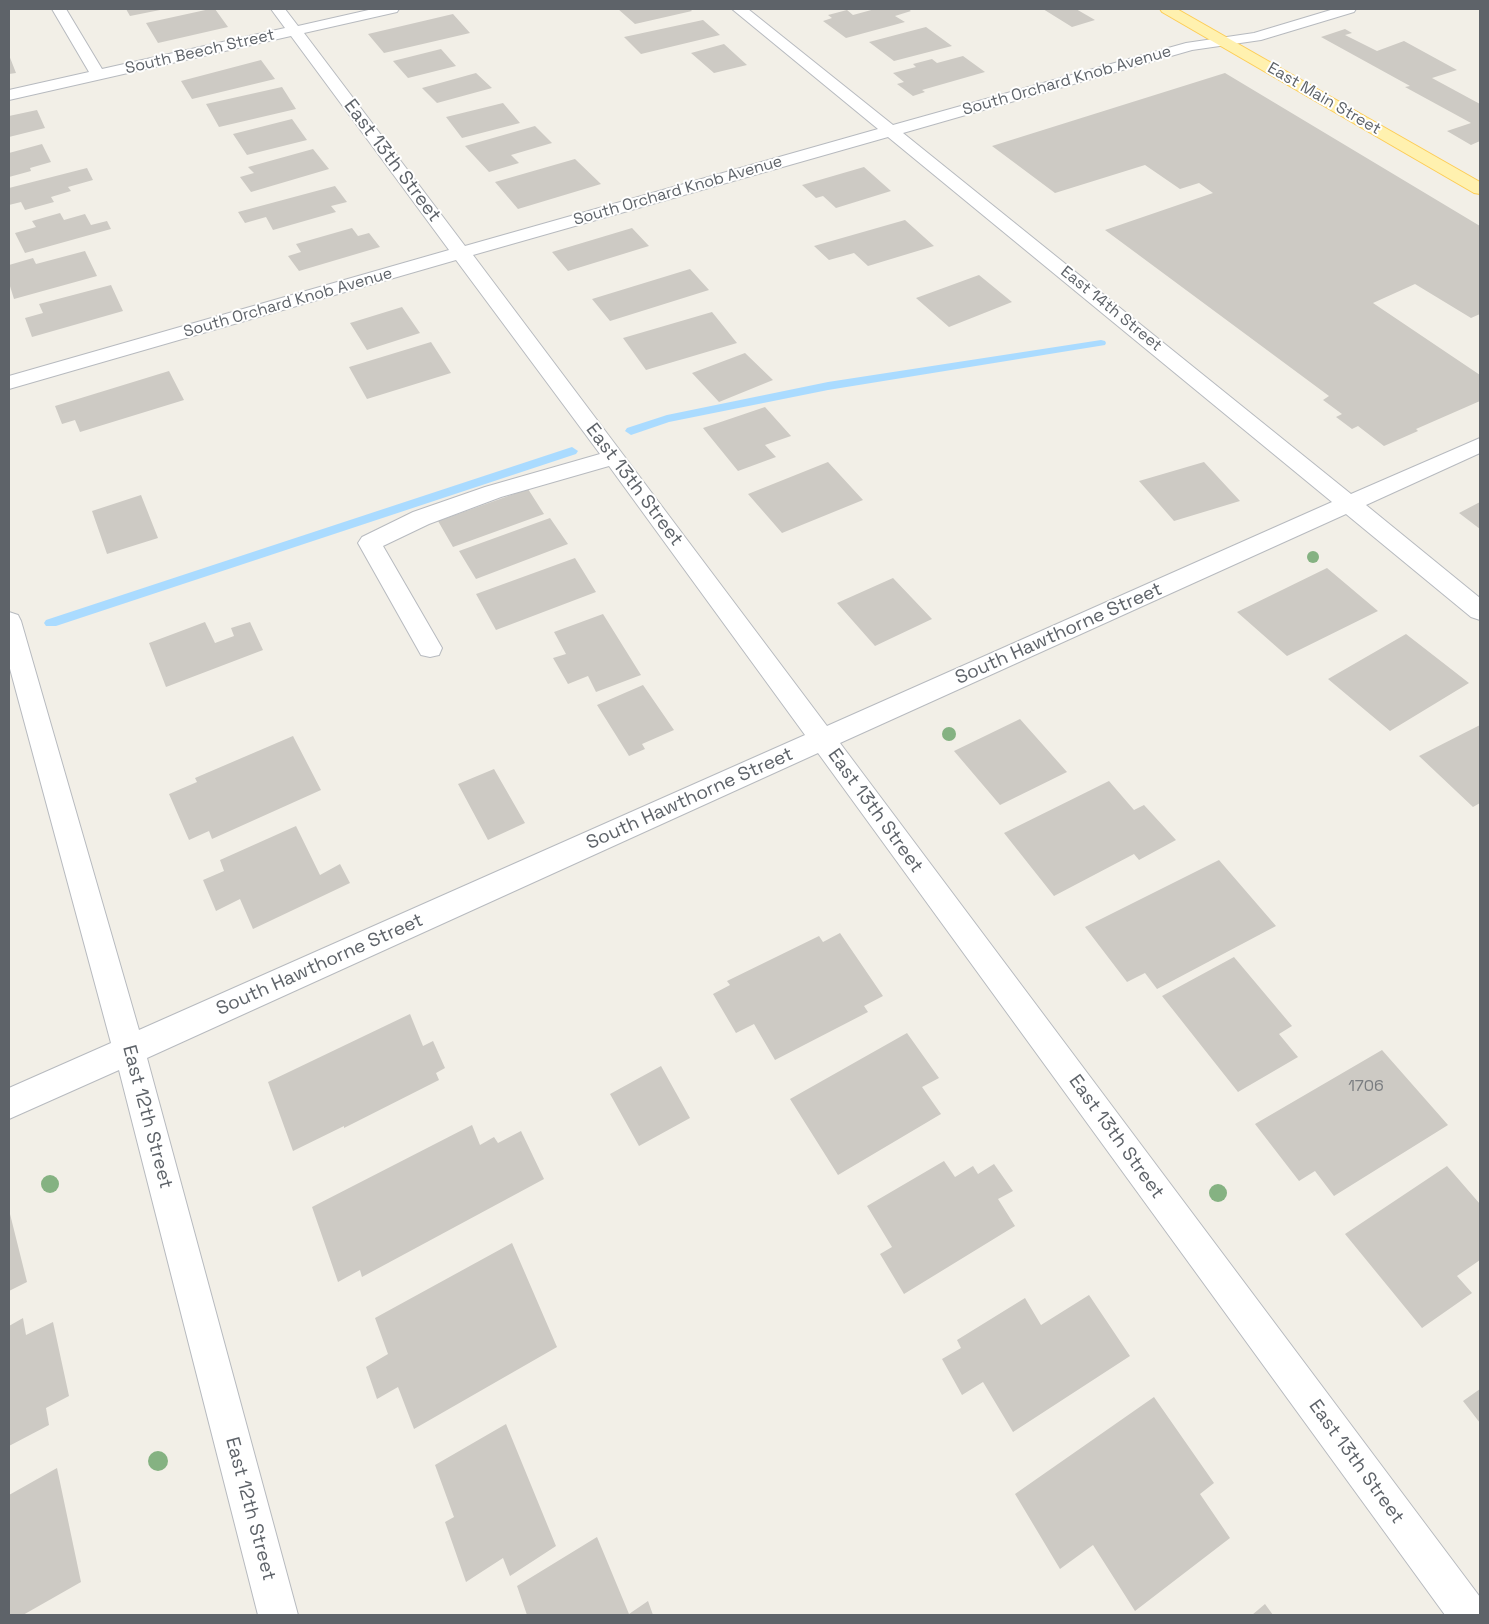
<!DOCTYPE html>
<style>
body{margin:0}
#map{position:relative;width:1489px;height:1624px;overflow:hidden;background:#f2efe7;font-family:"Space Grotesk",sans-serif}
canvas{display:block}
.frame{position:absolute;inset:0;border:10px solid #5e6369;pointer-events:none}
</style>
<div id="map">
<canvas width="1489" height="1624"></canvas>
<div class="frame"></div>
</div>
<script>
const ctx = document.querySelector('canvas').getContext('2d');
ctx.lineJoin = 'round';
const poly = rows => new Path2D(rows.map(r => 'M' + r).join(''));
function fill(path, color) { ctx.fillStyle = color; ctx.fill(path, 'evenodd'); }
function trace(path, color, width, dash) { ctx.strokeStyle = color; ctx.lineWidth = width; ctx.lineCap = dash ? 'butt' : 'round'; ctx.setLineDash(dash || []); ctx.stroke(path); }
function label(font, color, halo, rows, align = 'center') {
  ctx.font = font + ' "Space Grotesk",sans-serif'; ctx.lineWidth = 4; ctx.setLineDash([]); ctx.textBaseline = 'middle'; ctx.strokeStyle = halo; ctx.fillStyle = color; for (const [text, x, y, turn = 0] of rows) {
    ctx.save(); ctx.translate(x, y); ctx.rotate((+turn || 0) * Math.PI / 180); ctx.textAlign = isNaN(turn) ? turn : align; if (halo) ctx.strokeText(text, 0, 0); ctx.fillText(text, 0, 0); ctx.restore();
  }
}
const stream = poly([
 [1101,340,1105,341,1106,343,1105,345,828,390,669,422,631,435,625,431,627,428,667,415,828,382,1101,340],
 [572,447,578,451,576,454,56,626,46,626,44,623,46,620,572,447]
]);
const building = poly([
 [126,9,160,9,160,10,130,16],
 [210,9,215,9,228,27,158,43,146,23],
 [618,9,690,9,692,11,635,24],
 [875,9,908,9,911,11,895,16,905,22,846,38,823,21,832,18,828,15,847,10,853,15],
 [1043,9,1076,9,1095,20,1072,27],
 [453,14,470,33,384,53,368,34],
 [703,20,720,35,641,54,624,37],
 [926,27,952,46,894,61,869,42],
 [1345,29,1352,33,1345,35,1377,51,1404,41,1457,70,1432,78,1480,104,1480,141,1471,145,1447,131,1471,123,1405,87,1410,86,1321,37],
 [724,44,747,65,714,73,691,53],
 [441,49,456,66,408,78,393,61],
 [9,55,16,73,9,74],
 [963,56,985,72,922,90,925,92,913,96,897,84,904,82,893,73,916,67,913,64,932,59,937,63],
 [261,60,275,79,192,99,181,81],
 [476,73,492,88,437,103,422,88],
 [1225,73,1480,226,1480,314,1471,318,1415,284,1373,303,1480,375,1480,401,1416,429,1418,431,1384,446,1358,426,1352,429,1336,417,1342,414,1323,400,1329,396,1105,230,1213,193,1199,183,1180,189,1145,165,1055,193,992,146],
 [282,87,296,109,219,127,206,104],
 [503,103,520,123,462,138,446,117],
 [37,110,45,128,9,137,9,116],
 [292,119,307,140,247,155,233,134],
 [535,126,552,143,511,155,519,163,489,172,465,146],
 [42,144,51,162,30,168,31,171,9,177,9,153],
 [313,149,329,169,251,192,240,177,254,173,248,167],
 [575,159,601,184,518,209,495,182],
 [864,167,891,191,836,208,823,196,816,198,802,185],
 [87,168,93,180,68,187,71,191,51,197,54,202,25,210,21,202,9,205,9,188],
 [335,186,347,202,331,206,336,212,273,230,266,217,245,223,238,212],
 [60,213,64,220,85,214,91,225,107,221,111,229,25,253,15,233,36,227,32,221],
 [905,220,934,246,868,266,854,253,829,260,814,246],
 [352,228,358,236,369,233,380,247,299,271,288,256,301,252,296,244],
 [632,228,649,246,568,271,552,252],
 [85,251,97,276,14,299,9,283,9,265,33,258,36,264],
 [690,269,709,290,610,321,592,299],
 [979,275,1012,302,949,327,916,298],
 [111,285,123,311,32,337,25,318,43,313,39,304],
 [402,307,420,333,367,350,350,323],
 [712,312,737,343,646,370,623,338],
 [431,342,451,373,367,399,349,367],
 [745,353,773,380,719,402,692,373],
 [169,371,184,400,80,432,75,420,62,424,55,406],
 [765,407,791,436,765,445,776,457,738,471,703,428],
 [828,462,863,500,782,533,748,494],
 [1204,462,1240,501,1174,521,1139,481],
 [528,489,544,514,453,547,438,521],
 [141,495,158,538,107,554,92,511],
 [1480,502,1480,529,1459,513],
 [550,518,568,544,476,579,459,551],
 [575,558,596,592,496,630,476,594],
 [1327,568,1378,611,1287,656,1237,612],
 [893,578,932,619,875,646,837,603],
 [603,614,641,675,596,692,588,676,568,684,553,658,566,654,554,632],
 [205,622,215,643,234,636,231,628,250,622,263,650,166,687,149,643],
 [1406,634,1469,683,1390,731,1328,679],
 [643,685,674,730,642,744,645,749,629,756,597,705],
 [1020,719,1067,772,1000,805,954,751],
 [1480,725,1480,803,1473,807,1419,756],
 [293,736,321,790,212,839,209,831,189,840,169,794,197,782,195,778],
 [494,769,525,823,488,840,458,784],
 [1109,781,1134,810,1144,805,1176,840,1139,860,1134,854,1054,896,1004,833],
 [296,826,320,875,340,864,350,883,253,929,240,899,216,911,203,880,224,871,220,860],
 [1219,860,1276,926,1157,989,1145,973,1127,982,1085,927],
 [840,933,883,996,864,1006,868,1012,775,1060,754,1024,736,1033,713,994,730,985,727,981,819,936,823,942],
 [1234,957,1292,1026,1279,1034,1298,1057,1238,1092,1162,996],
 [410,1014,423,1046,433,1041,445,1068,436,1073,439,1080,344,1128,344,1126,293,1151,268,1082],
 [907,1033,939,1078,922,1087,941,1114,838,1175,790,1099],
 [1382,1050,1448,1125,1334,1196,1315,1171,1299,1181,1255,1124],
 [661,1066,690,1118,639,1146,610,1094],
 [472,1125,480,1145,494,1137,498,1143,521,1131,544,1179,362,1277,360,1270,338,1282,312,1207],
 [944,1161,955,1177,973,1166,978,1174,994,1164,1013,1191,998,1199,1015,1226,904,1294,880,1254,892,1247,867,1206],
 [1447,1166,1480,1204,1480,1260,1457,1276,1472,1293,1422,1328,1345,1234],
 [9,1210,27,1282,9,1291],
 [512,1243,557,1347,414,1429,398,1387,377,1399,366,1367,388,1354,375,1318],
 [1089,1295,1130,1356,1013,1432,983,1382,962,1395,942,1359,961,1348,957,1340,1025,1298,1041,1325],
 [23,1318,26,1335,53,1322,69,1396,46,1408,49,1425,9,1446,9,1326],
 [1480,1389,1480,1423,1463,1401],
 [1154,1397,1214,1483,1200,1494,1230,1538,1135,1611,1093,1545,1060,1569,1015,1494],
 [506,1424,556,1546,510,1576,503,1558,466,1582,445,1522,454,1517,435,1465],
 [57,1468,81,1582,23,1615,9,1615,9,1495],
 [597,1537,629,1614,648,1601,653,1615,527,1615,517,1586],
 [1265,1604,1273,1615,1252,1615]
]);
const minor = poly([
 [52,9,66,9,102,69,285,28,271,9,285,9,298,26,373,9,399,9,397,12,304,33,465,246,878,129,732,9,748,9,893,125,1186,43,1254,33,1334,9,1356,9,1354,12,1261,40,1192,50,903,133,1351,494,1480,438,1480,453,1366,505,1480,598,1480,620,1471,617,1346,514,840,743,1480,1597,1480,1615,1445,1615,818,753,147,1058,298,1615,258,1615,119,1070,9,1119,9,1088,111,1043,9,665,9,612,18,615,21,621,139,1030,805,735,609,466,501,497,429,524,383,546,442,648,439,655,430,657,421,655,358,543,362,537,413,512,485,487,600,454,456,260,9,389,9,376,449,250,291,36,9,100,9,90,89,72,52,9],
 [888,137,1332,502,827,726,473,255,888,137]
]);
const major = poly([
 [1160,9,1177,9,1480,182,1480,194,1474,193,1162,12,1160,9]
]);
const trees = [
 [1313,557,6],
 [949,734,7],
 [50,1184,9],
 [1218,1193,9],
 [158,1461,10]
];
const farStreetnames = [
 ["South Beech Street",200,52,-13],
 ["South Orchard Knob Avenue",1067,81,-16],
 ["East Main Street",1324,99,30],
 ["South Orchard Knob Avenue",678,191,-16],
 ["South Orchard Knob Avenue",288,303,-16],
 ["East 14th Street",1111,309,39]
];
const numberNames = [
 ["1706",1366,1087]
];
const streetNames = [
 ["East 13th Street",392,161,53],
 ["East 13th Street",634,485,53],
 ["South Hawthorne Street",1059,634,-24],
 ["South Hawthorne Street",690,799,-24],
 ["East 13th Street",875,811,54],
 ["South Hawthorne Street",320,965,-24],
 ["East 12th Street",147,1117,75],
 ["East 13th Street",1116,1137,54],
 ["East 13th Street",1356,1462,54],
 ["East 12th Street",250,1509,75]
];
fill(stream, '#aadbff');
fill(building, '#cdcac4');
trace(minor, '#b7babf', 2);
trace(major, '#fdcc54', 2);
fill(minor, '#fff');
fill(major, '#fff1af');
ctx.fillStyle = '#85b282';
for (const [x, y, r] of trees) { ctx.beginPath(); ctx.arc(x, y, r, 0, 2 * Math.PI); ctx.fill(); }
label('16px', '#5e6369', '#fff', farStreetnames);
label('16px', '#7a7d80', null, numberNames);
label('19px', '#5e6369', '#fff', streetNames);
</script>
